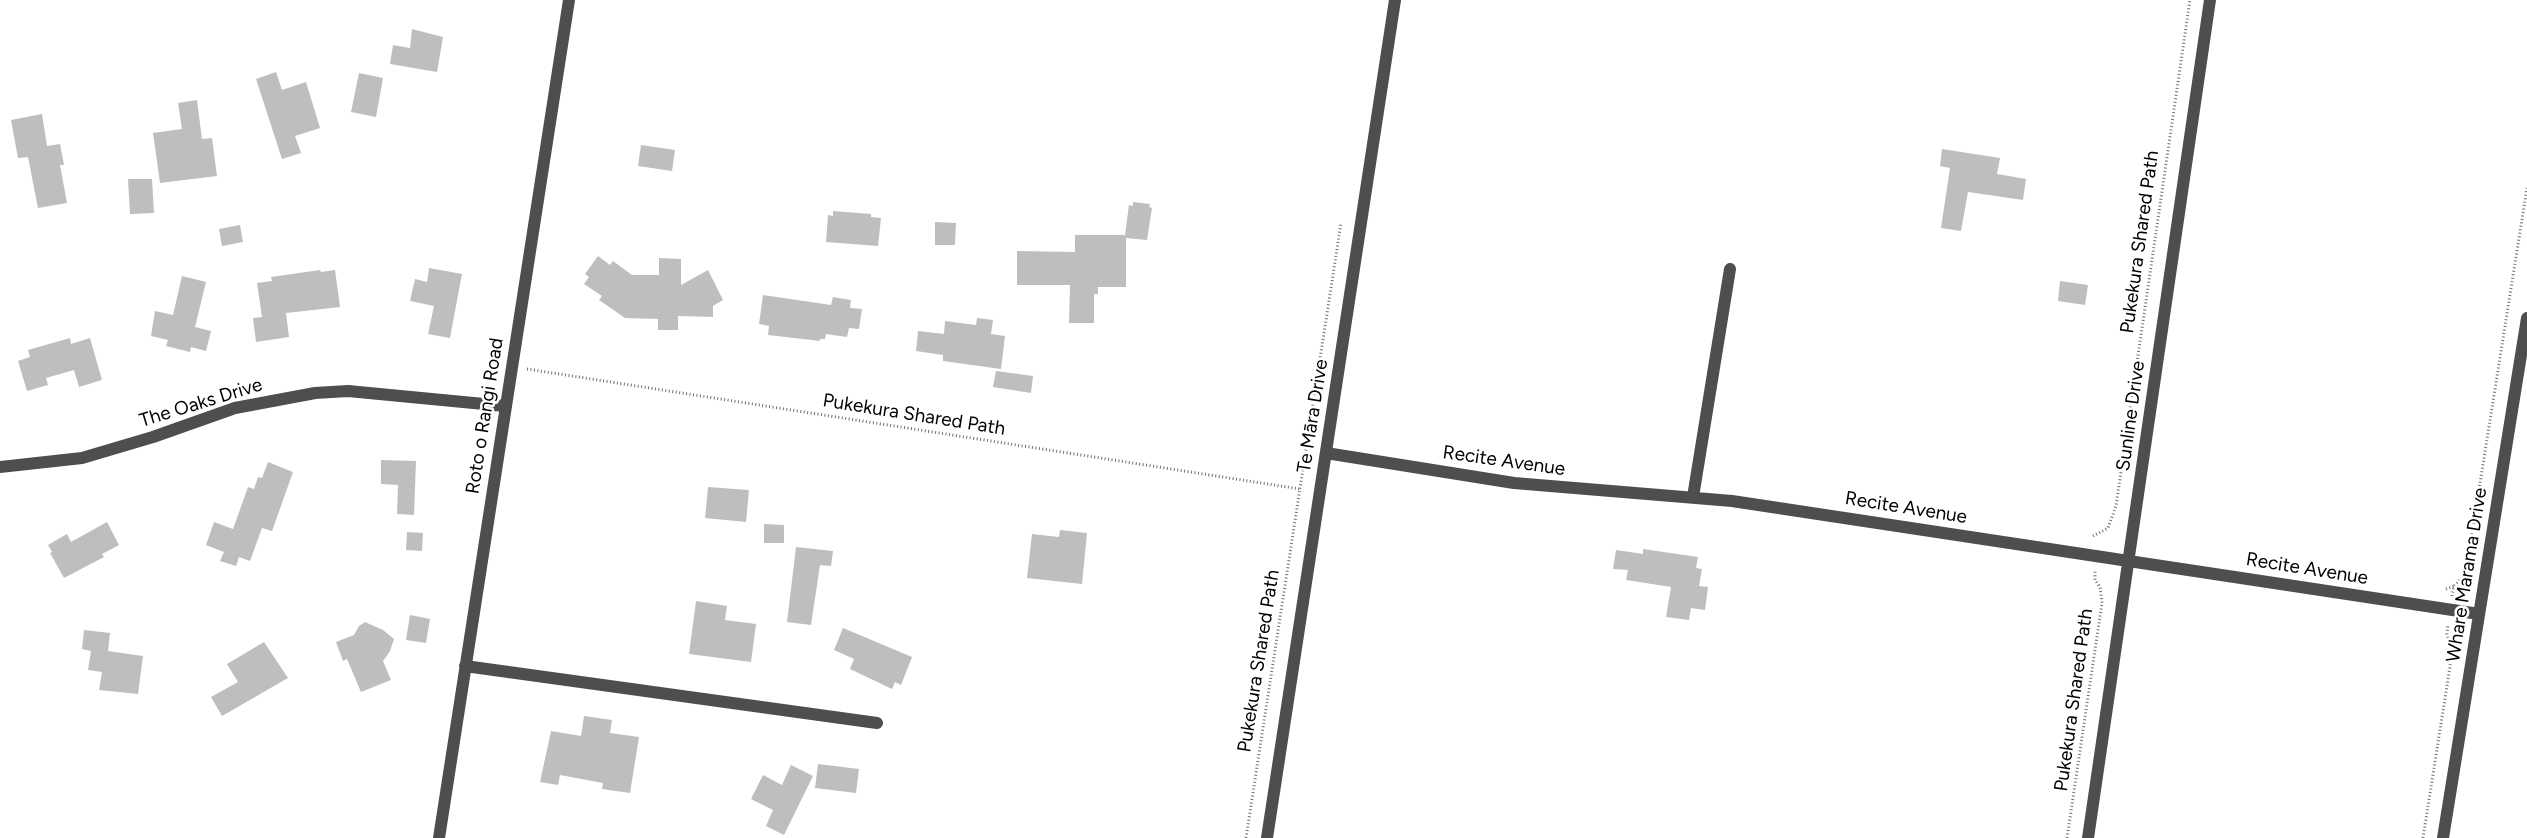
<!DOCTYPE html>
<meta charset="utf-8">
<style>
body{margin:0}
canvas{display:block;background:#fff}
</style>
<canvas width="2527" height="838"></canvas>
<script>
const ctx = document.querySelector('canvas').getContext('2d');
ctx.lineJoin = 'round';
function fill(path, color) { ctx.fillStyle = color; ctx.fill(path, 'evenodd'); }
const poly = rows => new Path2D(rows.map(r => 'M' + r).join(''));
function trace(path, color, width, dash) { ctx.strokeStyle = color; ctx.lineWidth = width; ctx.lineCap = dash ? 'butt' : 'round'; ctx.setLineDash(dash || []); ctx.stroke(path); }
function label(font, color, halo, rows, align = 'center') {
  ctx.font = font + ' Figtree,sans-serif'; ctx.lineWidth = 5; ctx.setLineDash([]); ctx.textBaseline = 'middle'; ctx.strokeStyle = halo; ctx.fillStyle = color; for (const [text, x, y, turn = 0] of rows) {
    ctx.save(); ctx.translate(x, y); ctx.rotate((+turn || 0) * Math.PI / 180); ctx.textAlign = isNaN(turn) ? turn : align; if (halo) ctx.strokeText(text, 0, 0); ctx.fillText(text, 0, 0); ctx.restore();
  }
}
const building = poly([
 [412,29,443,37,437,72,390,64,393,45,410,48],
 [276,72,282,90,306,82,320,128,295,136,301,153,282,159,256,79],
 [359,73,383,78,376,117,351,112],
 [197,100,202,139,212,138,217,176,160,183,153,133,182,129,178,103],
 [42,114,47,146,60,144,64,165,60,165,67,203,38,208,28,157,18,158,11,120],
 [641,145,675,150,672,171,638,166],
 [1942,149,2000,158,1997,174,2026,179,2023,200,1968,192,1961,231,1941,228,1950,168,1940,166],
 [128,179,152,179,154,213,130,214],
 [1133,202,1150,204,1149,207,1152,208,1147,240,1126,238,1126,287,1098,287,1098,294,1094,294,1094,323,1069,323,1070,285,1017,285,1017,251,1075,252,1075,235,1125,235,1129,205,1133,206],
 [833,211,871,214,871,217,881,218,878,246,826,242,828,215,833,216],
 [935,222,956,223,955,245,935,245],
 [240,225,243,242,222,246,219,229],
 [598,256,610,265,613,261,632,275,659,275,659,258,681,259,681,285,708,270,723,300,713,306,713,317,678,316,678,330,658,330,658,319,625,318,599,300,602,296,584,284,589,277,585,274],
 [429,268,462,274,450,338,428,334,434,306,410,301,415,279,427,282],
 [320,270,321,272,335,270,340,307,286,313,289,337,256,342,253,318,262,317,257,283,272,281,271,277],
 [182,276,206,282,195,327,211,331,206,351,191,347,190,352,166,346,168,340,151,336,155,311,173,315],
 [2060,281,2088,285,2085,305,2058,301],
 [763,295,831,305,833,297,851,300,850,308,862,309,859,329,849,328,847,337,826,334,825,339,820,339,820,341,768,335,769,326,759,324],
 [977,318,993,320,991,334,1005,336,1001,369,943,361,943,355,916,351,918,331,944,334,945,321,976,325],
 [70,338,71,344,90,338,102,380,79,387,74,370,46,378,48,385,27,391,18,361,30,357,28,350],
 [996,371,1033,376,1031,393,993,387],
 [381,460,416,461,414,515,397,514,398,485,381,484],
 [268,462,293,472,272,531,262,528,250,561,239,557,236,566,220,561,224,552,206,545,214,522,233,529,248,487,254,489,258,477,262,478],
 [708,487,749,490,746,522,705,518],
 [107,522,119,545,102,554,104,557,64,578,50,553,52,552,48,545,67,534,71,542],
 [764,524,784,525,784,543,764,543],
 [1060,530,1087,533,1082,584,1027,578,1032,534,1059,537],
 [407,532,423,533,422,551,406,550],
 [796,547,833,551,831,566,820,565,811,625,787,622],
 [1643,549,1698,557,1696,568,1702,569,1699,586,1708,587,1705,610,1691,608,1689,620,1666,617,1671,587,1626,580,1628,570,1613,569,1616,550,1643,554],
 [696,601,727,606,725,620,756,624,751,662,689,654],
 [410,615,430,619,426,643,406,640],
 [365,622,383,630,394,639,390,651,383,661,391,680,361,692,347,659,343,661,336,642,354,635,359,626],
 [843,628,912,657,901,685,895,682,892,689,850,669,854,659,834,650],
 [84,630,110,633,108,651,143,656,138,694,99,690,102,672,88,670,91,651,82,649],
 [264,642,288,678,222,716,211,697,238,682,227,664],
 [584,716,612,720,610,733,639,737,630,793,602,789,603,783,560,775,558,785,540,782,551,731,581,736],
 [818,764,859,769,856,793,815,788],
 [791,765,813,776,784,835,766,826,773,810,751,799,763,775,782,785]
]);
const path = poly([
 [527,369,1300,489],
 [2093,536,2108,528,2116,506,2190,0],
 [2446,589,2454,586],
 [2452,596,2454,586,2463,577,2467,565,2527,188],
 [1246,838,1341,223],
 [2067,838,2102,603,2100,587,2095,580,2095,571],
 [2423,838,2452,654,2447,634,2448,624]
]);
const minor = poly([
 [1326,453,1514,483,1732,501,2479,614],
 [0,467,82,458,153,437,235,408,315,393,348,391,505,406],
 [1693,497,1730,269],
 [465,666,877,723],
 [439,838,569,0],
 [1267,838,1395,0],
 [2088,838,2210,0],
 [2443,838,2527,318]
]);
const streetNames = [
 ["Pukekura Shared Path",2140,242,-82],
 ["The Oaks Drive",201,403,-17],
 ["Pukekura Shared Path",914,415,9],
 ["Roto o Rangi Road",485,416,-81],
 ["Te Māra Drive",1313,416,-81],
 ["Sunline Drive",2131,416,-82],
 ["Recite Avenue",1504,461,8],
 ["Recite Avenue",1906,508,9],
 ["Recite Avenue",2307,569,9],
 ["Whare Marama Drive",2467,575,-81],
 ["Pukekura Shared Path",1259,661,-81],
 ["Pukekura Shared Path",2074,700,-82]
];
fill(building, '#bebebe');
trace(path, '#707070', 3, [1, 2.5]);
trace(minor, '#4e4e4e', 12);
label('19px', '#000', '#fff', streetNames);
</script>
